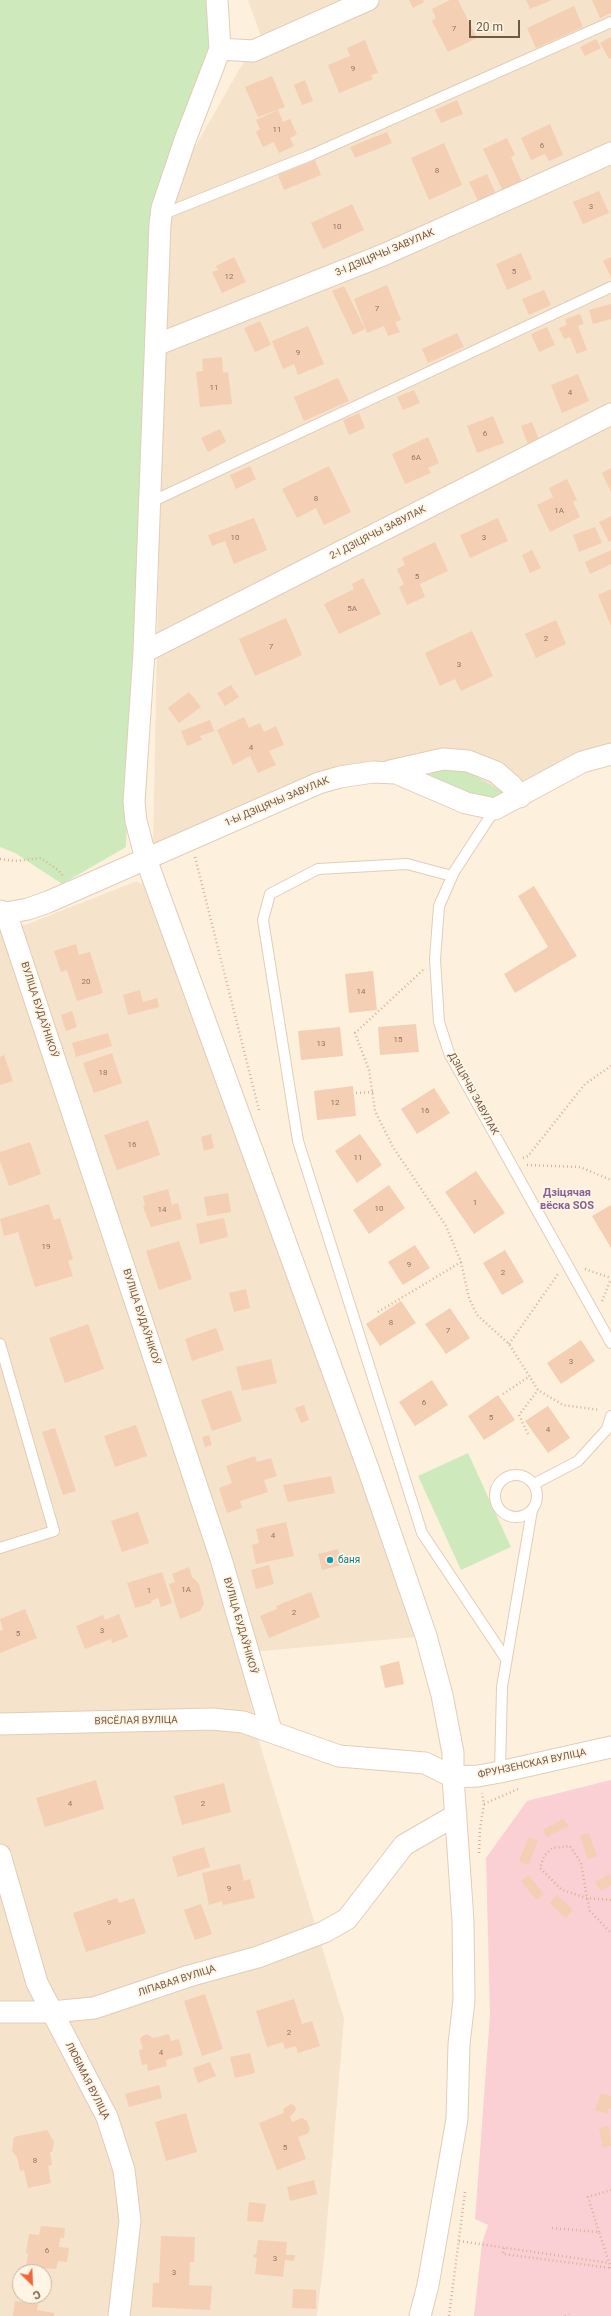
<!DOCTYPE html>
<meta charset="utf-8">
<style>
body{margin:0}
#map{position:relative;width:611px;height:2316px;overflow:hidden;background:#fdf1dd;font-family:Roboto,sans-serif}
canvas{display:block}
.north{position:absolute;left:12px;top:2264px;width:40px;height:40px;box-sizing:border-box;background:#fff5e4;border:1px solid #c7b6a4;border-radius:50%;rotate:156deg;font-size:11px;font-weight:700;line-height:16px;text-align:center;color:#735745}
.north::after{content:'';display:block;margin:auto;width:14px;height:18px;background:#ee673b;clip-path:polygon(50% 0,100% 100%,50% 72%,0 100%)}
.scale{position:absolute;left:469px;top:20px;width:51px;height:18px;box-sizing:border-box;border:2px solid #735745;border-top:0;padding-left:5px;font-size:12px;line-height:14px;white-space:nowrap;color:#735745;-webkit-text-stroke:3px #fff5e4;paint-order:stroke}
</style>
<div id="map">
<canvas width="611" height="2316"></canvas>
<div class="north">С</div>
<div class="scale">20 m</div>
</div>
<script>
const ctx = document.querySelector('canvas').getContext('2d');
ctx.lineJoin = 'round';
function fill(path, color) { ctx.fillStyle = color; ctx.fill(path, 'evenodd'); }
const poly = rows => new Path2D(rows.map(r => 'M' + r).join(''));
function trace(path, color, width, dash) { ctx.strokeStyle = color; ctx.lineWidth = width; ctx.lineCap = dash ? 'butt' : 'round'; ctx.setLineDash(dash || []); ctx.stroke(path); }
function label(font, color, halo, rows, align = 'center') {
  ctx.font = font + ' Roboto,sans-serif'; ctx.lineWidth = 3.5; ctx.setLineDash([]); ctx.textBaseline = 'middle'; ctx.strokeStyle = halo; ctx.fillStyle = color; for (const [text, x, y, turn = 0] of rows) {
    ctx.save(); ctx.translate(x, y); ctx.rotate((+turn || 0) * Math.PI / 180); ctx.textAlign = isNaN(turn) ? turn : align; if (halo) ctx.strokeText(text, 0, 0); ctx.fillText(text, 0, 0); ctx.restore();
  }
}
const residential = poly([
 [248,0,611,0,611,757,507,805,427,791,364,775,153,850,165,239,187,161,239,70,261,36],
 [137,881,148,888,343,1428,415,1637,241,1653,258,1738,344,2019,324,2258,317,2316,0,2316,0,929,25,925],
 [20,2272,44,2272,44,2296,20,2296]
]);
const medical = poly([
 [611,1780,611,2316,474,2316,482,2243,488,2225,475,2219,490,2015,486,1858,527,1801]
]);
const green = poly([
 [0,0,209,0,209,49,153,201,126,847,62,884,15,853,0,847],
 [435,769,468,772,508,795,485,801,428,777],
 [468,1453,511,1547,461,1570,418,1476]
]);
const building = poly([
 [409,0,423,0,424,2,413,8],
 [450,0,458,0,477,38,448,52,432,21,436,18,432,9],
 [526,0,552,0,530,9],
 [592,0,611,0,611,13,600,18],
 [574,6,583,27,536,48,527,28],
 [611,37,611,58,609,59,600,43],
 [596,39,601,48,585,56,580,47],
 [365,40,378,73,371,75,373,79,339,93,328,65,350,56,347,48],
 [272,76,285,107,258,117,245,87],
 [305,80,313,101,302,105,294,85],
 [457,100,463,114,441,123,435,110],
 [278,110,283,122,290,119,297,134,290,138,294,146,279,153,274,142,263,147,256,132,260,129,256,120],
 [550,124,563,155,549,161,545,154,531,160,521,138],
 [387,132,392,143,355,158,350,147],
 [507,138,515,155,511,157,522,182,503,191,483,149],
 [444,143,462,185,429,200,411,158],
 [315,160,321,175,284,190,278,175],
 [487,174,497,196,479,203,469,182],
 [599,191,609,213,583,224,573,202],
 [352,204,364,230,323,249,311,223],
 [521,253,532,279,507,290,496,264],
 [234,257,246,282,222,293,212,272,218,270,216,266],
 [611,257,611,277,603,261],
 [387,285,401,320,395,322,400,332,388,336,384,326,367,333,354,299],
 [344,286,365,329,353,335,332,291],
 [544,290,551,305,529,315,522,299],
 [611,304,611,319,593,324,589,310],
 [580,314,584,324,578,326,587,350,577,354,570,337,564,339,559,328,567,325,565,319],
 [260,321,271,345,255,352,244,328],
 [308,326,324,364,298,375,294,364,283,369,272,341],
 [547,327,555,345,539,352,531,334],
 [457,333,464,347,428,363,422,349],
 [222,357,223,373,228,372,232,404,200,407,196,372,203,371,202,359],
 [578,374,589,401,562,413,551,385],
 [338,378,349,401,304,421,294,397],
 [414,390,420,403,403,410,397,397],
 [359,413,365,428,349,435,343,420],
 [493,416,504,443,477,453,467,426],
 [532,422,539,440,528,444,521,426],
 [220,429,226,442,208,452,201,438],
 [428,437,439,463,428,468,431,473,405,484,392,454],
 [250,466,256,479,236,489,230,475],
 [329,466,351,512,324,525,316,508,297,518,282,489],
 [611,468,611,492,602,473],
 [567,479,577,500,573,502,580,517,550,532,537,505,553,497,549,488],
 [611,516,611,541,609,542,599,522],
 [254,518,267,550,234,564,225,541,212,546,208,535],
 [498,518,508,541,470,558,460,535],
 [595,527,602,543,579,552,573,535],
 [435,542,448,571,420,584,425,597,407,605,399,587,404,584,397,569,405,565,402,558],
 [532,550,541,568,530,573,522,555],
 [611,550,611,564,590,574,585,562],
 [363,578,381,614,339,634,324,604,354,589,352,584],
 [611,589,611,626,598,595],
 [286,618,302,655,255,676,239,639],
 [556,620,566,644,536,658,525,634],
 [472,631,493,676,461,691,455,679,440,686,425,653],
 [231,685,239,697,225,706,217,693],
 [189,692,201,707,179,723,168,708],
 [244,717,249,728,260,723,264,732,276,726,284,745,269,751,276,765,258,773,250,756,233,765,217,730],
 [210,720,214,731,200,736,202,740,187,746,181,731],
 [534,886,577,956,515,993,504,974,548,947,518,896],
 [76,944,79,955,90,952,103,993,77,1001,67,970,61,972,54,951],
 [373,971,377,1010,349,1013,345,974],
 [140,990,143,1002,157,998,159,1007,128,1015,123,995],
 [72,1011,77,1027,66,1031,61,1015],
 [416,1024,419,1052,380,1055,378,1027],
 [340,1027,343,1056,301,1060,298,1031],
 [108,1033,112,1046,76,1057,72,1043],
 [112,1053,122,1083,94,1093,83,1063],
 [4,1055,13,1081,0,1085,0,1057],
 [353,1086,356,1116,317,1120,314,1091],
 [434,1088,450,1113,417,1134,401,1109],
 [148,1120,160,1155,117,1170,104,1135],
 [211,1134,214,1148,204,1151,201,1137],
 [360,1134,382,1165,357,1183,335,1151],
 [30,1142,41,1174,9,1186,0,1161,0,1152],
 [476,1171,505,1213,474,1234,445,1192],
 [389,1185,405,1208,369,1234,353,1210],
 [168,1189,172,1205,178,1203,182,1219,151,1227,143,1207,145,1206,143,1196],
 [228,1193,231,1212,207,1216,204,1197],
 [49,1204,54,1220,60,1218,73,1259,68,1261,73,1276,35,1287,18,1232,4,1236,0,1219],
 [611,1205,611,1248,592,1216],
 [224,1218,228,1237,200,1244,196,1224],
 [179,1241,192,1279,159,1290,146,1251],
 [415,1245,430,1268,403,1285,388,1262],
 [505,1250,524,1282,502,1295,483,1263],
 [246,1289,250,1308,234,1312,229,1293],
 [401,1301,416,1323,380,1346,366,1324],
 [450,1308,470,1338,446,1354,425,1324],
 [88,1324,104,1369,65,1383,49,1338],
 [216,1328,224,1350,192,1361,185,1339],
 [581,1340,595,1361,561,1384,547,1363],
 [271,1359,277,1383,242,1391,236,1367],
 [432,1380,448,1405,415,1426,399,1402],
 [231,1390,242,1421,212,1431,201,1400],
 [498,1395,515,1420,484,1440,468,1416],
 [304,1405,309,1420,301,1423,295,1408],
 [548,1406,570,1438,548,1453,525,1421],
 [136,1425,147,1456,115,1467,104,1436],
 [55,1428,76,1491,63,1495,42,1432],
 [209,1435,212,1445,205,1447,202,1437],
 [255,1456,257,1462,271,1458,277,1476,264,1480,268,1492,240,1501,242,1508,227,1513,219,1488,232,1483,226,1466],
 [331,1476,335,1493,288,1502,283,1485],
 [138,1512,149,1543,122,1552,111,1521],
 [286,1522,294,1556,256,1564,252,1545,259,1543,256,1529],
 [338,1549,342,1565,322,1570,318,1554],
 [269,1565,274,1584,256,1589,251,1570],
 [189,1567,192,1577,199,1584,204,1604,200,1611,180,1619,169,1584,175,1582,172,1574],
 [162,1572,172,1603,161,1607,158,1598,151,1601,152,1603,135,1608,127,1583],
 [311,1592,320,1617,269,1638,260,1616,277,1609,276,1606],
 [25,1609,37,1638,0,1653,0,1631,3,1630,0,1619],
 [119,1614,128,1637,112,1643,111,1639,85,1649,76,1626,103,1615,105,1620],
 [399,1661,404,1684,385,1688,380,1666],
 [96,1780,104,1809,45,1827,36,1798],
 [224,1783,231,1812,182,1825,174,1796],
 [563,1819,569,1826,547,1837,543,1830],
 [589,1833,597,1856,588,1860,580,1836],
 [529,1837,538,1841,528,1865,519,1861],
 [204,1847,210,1867,178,1877,172,1857],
 [240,1864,244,1881,250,1879,255,1898,223,1905,222,1901,209,1905,202,1873],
 [610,1874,611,1885,601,1891,595,1882],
 [528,1875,544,1894,536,1900,521,1881],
 [557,1895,573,1910,566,1918,549,1903],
 [117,1898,119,1903,134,1898,146,1933,86,1952,73,1913],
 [201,1904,212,1934,195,1940,184,1910],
 [205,1994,223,2049,202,2056,184,2001],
 [294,1999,302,2024,312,2021,320,2046,298,2053,296,2046,285,2049,283,2042,267,2047,256,2011],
 [147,2034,153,2038,169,2034,171,2041,179,2039,183,2055,166,2060,167,2066,148,2071,147,2064,142,2065,139,2050,143,2049,140,2040,141,2037],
 [250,2053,255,2073,235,2078,230,2057],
 [210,2062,216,2076,198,2083,193,2068],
 [159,2085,162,2098,129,2107,125,2094],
 [601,2093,611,2096,611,2109,609,2108,607,2114,595,2110],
 [291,2104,295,2106,296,2110,290,2117,292,2122,302,2118,307,2121,310,2130,307,2134,298,2137,306,2159,277,2170,259,2123,284,2113,283,2109],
 [186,2113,197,2152,166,2161,155,2122],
 [609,2126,611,2146,603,2148,599,2128],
 [47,2130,54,2142,52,2152,50,2152,52,2165,48,2166,51,2183,28,2188,24,2170,20,2171,17,2157,12,2151,14,2137],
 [314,2180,317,2194,290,2201,287,2187],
 [249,2202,266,2204,263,2222,247,2221],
 [41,2226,65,2228,64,2238,60,2238,59,2247,69,2248,67,2262,58,2261,56,2269,38,2268,34,2271,29,2271,26,2267,28,2253,26,2253,29,2234,39,2235],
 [161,2236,195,2237,194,2262,190,2262,189,2285,212,2286,210,2310,152,2307,153,2283,159,2283],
 [258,2240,287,2242,286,2255,295,2255,294,2261,285,2260,283,2277,255,2274,257,2258,253,2257,254,2254,256,2254],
 [293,2289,316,2290,316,2309,292,2308],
 [15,2301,38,2304,37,2310,54,2313,54,2316,13,2316]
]);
const path = poly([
 [195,857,259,1110],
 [0,859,15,861,41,858,58,870,63,876],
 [423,970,355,1033,369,1070,375,1111,393,1147,446,1226,461,1262,469,1298,477,1315,509,1344,538,1390,563,1405,600,1410],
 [356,1093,373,1092],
 [523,1158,528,1156,585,1084,611,1066],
 [527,1165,580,1167,611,1180],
 [585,1269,611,1278],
 [602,1301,611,1279],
 [378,1312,461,1262],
 [509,1344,558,1274],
 [503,1394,530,1376],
 [528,1434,519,1415,538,1390],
 [484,1804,518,1789],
 [479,1853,480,1829,484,1804,482,1793],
 [611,1900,587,1898,562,1890,540,1868,544,1856,552,1848,570,1846,581,1863,587,1898,590,1911,611,1933],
 [552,2228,599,2232,611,2268],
 [599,2232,588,2197,611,2190],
 [459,2241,609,2263],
 [504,2248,503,2254,611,2268],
 [449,2316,465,2192],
 [565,2316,569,2314]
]);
const service = poly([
 [161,215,311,155,611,22],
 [151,502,611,287],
 [495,809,454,872,439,906,435,959,439,1022,449,1053,611,1343],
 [452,876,407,864,318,869,270,894,263,920,298,1141,422,1533,506,1659],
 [0,1344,54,1531,0,1548],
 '495 1496a21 21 0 1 1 42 0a21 21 0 1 1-42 0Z',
 [534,1484,578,1461,607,1429,611,1416],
 [500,1772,502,1687,532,1510]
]);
const minor = poly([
 [217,0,220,49,185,140,162,208,160,224,144,652,134,802,136,821,146,859,369,1471,426,1636,442,1695,453,1753,453,1777,463,1921,464,2000,459,2044,457,2119,428,2285,420,2316],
 [220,49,253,51,368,0],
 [156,345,383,255,611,153],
 [144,652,611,414],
 [390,771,443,759,468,761,496,772,512,786,520,797],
 [0,911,6,913,28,909,48,902,319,783,340,777,373,772,396,773,466,803,495,809,582,762,611,754],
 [6,913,221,1559,271,1730],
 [0,1724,212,1719,243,1722,339,1756,425,1763,453,1777,478,1776,500,1772,611,1747],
 [0,1855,37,1983,107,2117,124,2170,130,2221,119,2316],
 [0,2012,51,2012,94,2008,189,1976,258,1957,324,1932,347,1919,404,1845,456,1815]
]);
const markers = [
 [330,1560,4,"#0f9aa8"]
];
const numberNames = [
 ["7",454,29],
 ["9",353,69],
 ["11",277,130],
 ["6",542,146],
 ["8",437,171],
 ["3",591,207],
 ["10",337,227],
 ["5",514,272],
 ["12",229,277],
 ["7",377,309],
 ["9",298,353],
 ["11",214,388],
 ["4",570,393],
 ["6",485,434],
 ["6А",416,458],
 ["8",316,499],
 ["1А",559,511],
 ["10",235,538],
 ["3",484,538],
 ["5",417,577],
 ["5А",352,609],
 ["2",546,639],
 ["7",271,647],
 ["3",459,665],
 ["4",251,748],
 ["20",86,982],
 ["14",361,992],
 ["15",398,1040],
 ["13",321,1044],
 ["18",103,1073],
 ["12",335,1103],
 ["16",425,1111],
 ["16",132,1145],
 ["11",358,1158],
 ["1",475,1203],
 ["10",379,1209],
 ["14",162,1210],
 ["19",46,1247],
 ["9",409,1265],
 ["2",503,1273],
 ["8",391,1323],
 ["7",448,1331],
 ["3",571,1362],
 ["6",424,1403],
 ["5",491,1418],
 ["4",548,1430],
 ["4",273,1536],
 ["1А",186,1590],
 ["1",149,1591],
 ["2",294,1613],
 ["3",102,1631],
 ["5",18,1634],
 ["4",70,1804],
 ["2",203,1804],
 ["9",229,1889],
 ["9",109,1923],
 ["2",289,2033],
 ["4",161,2053],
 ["5",285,2148],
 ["8",35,2161],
 ["6",47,2251],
 ["3",275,2259],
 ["3",174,2273]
];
const streetNames = [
 ["3-І ДЗІЦЯЧЫ ЗАВУЛАК",385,253,-23],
 ["2-І ДЗІЦЯЧЫ ЗАВУЛАК",378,533,-27],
 ["1-Ы ДЗІЦЯЧЫ ЗАВУЛАК",277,802,-23],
 ["ВУЛІЦА БУДАЎНІКОЎ",39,1010,72],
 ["ДЗІЦЯЧЫ ЗАВУЛАК",473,1094,61],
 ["ВУЛІЦА БУДАЎНІКОЎ",141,1317,72],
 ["ВУЛІЦА БУДАЎНІКОЎ",240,1626,74],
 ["ВЯСЁЛАЯ ВУЛІЦА",136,1721,-1],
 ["ФРУНЗЕНСКАЯ ВУЛІЦА",532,1764,-12],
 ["ЛІПАВАЯ ВУЛІЦА",177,1981,-18],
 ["ЛЮБІМАЯ ВУЛІЦА",87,2081,63]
];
const cultureNames = [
 ["баня",338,1560]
];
const neighbourhoodNames = [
 ["Дзіцячая",567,1193],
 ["вёска SOS",567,1206]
];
fill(residential, '#f5e3cb');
fill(medical, '#fbd0d4');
fill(green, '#ceeabc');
fill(building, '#f4cfb4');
trace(service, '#e1cdb9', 12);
trace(minor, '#e1cdb9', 23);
trace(path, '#d8b297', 2.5, [1, 3]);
trace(service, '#fff', 10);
trace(minor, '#fff', 21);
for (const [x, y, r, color] of markers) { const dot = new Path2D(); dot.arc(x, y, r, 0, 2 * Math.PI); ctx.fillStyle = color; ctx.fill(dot); trace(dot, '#fff5e4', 1.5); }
label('8px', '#937561', null, numberNames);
label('10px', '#735745', '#fff5e4', streetNames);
label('10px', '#0d838f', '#fff5e4', cultureNames, 'left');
label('bold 11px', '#866097', '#fff5e4', neighbourhoodNames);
</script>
